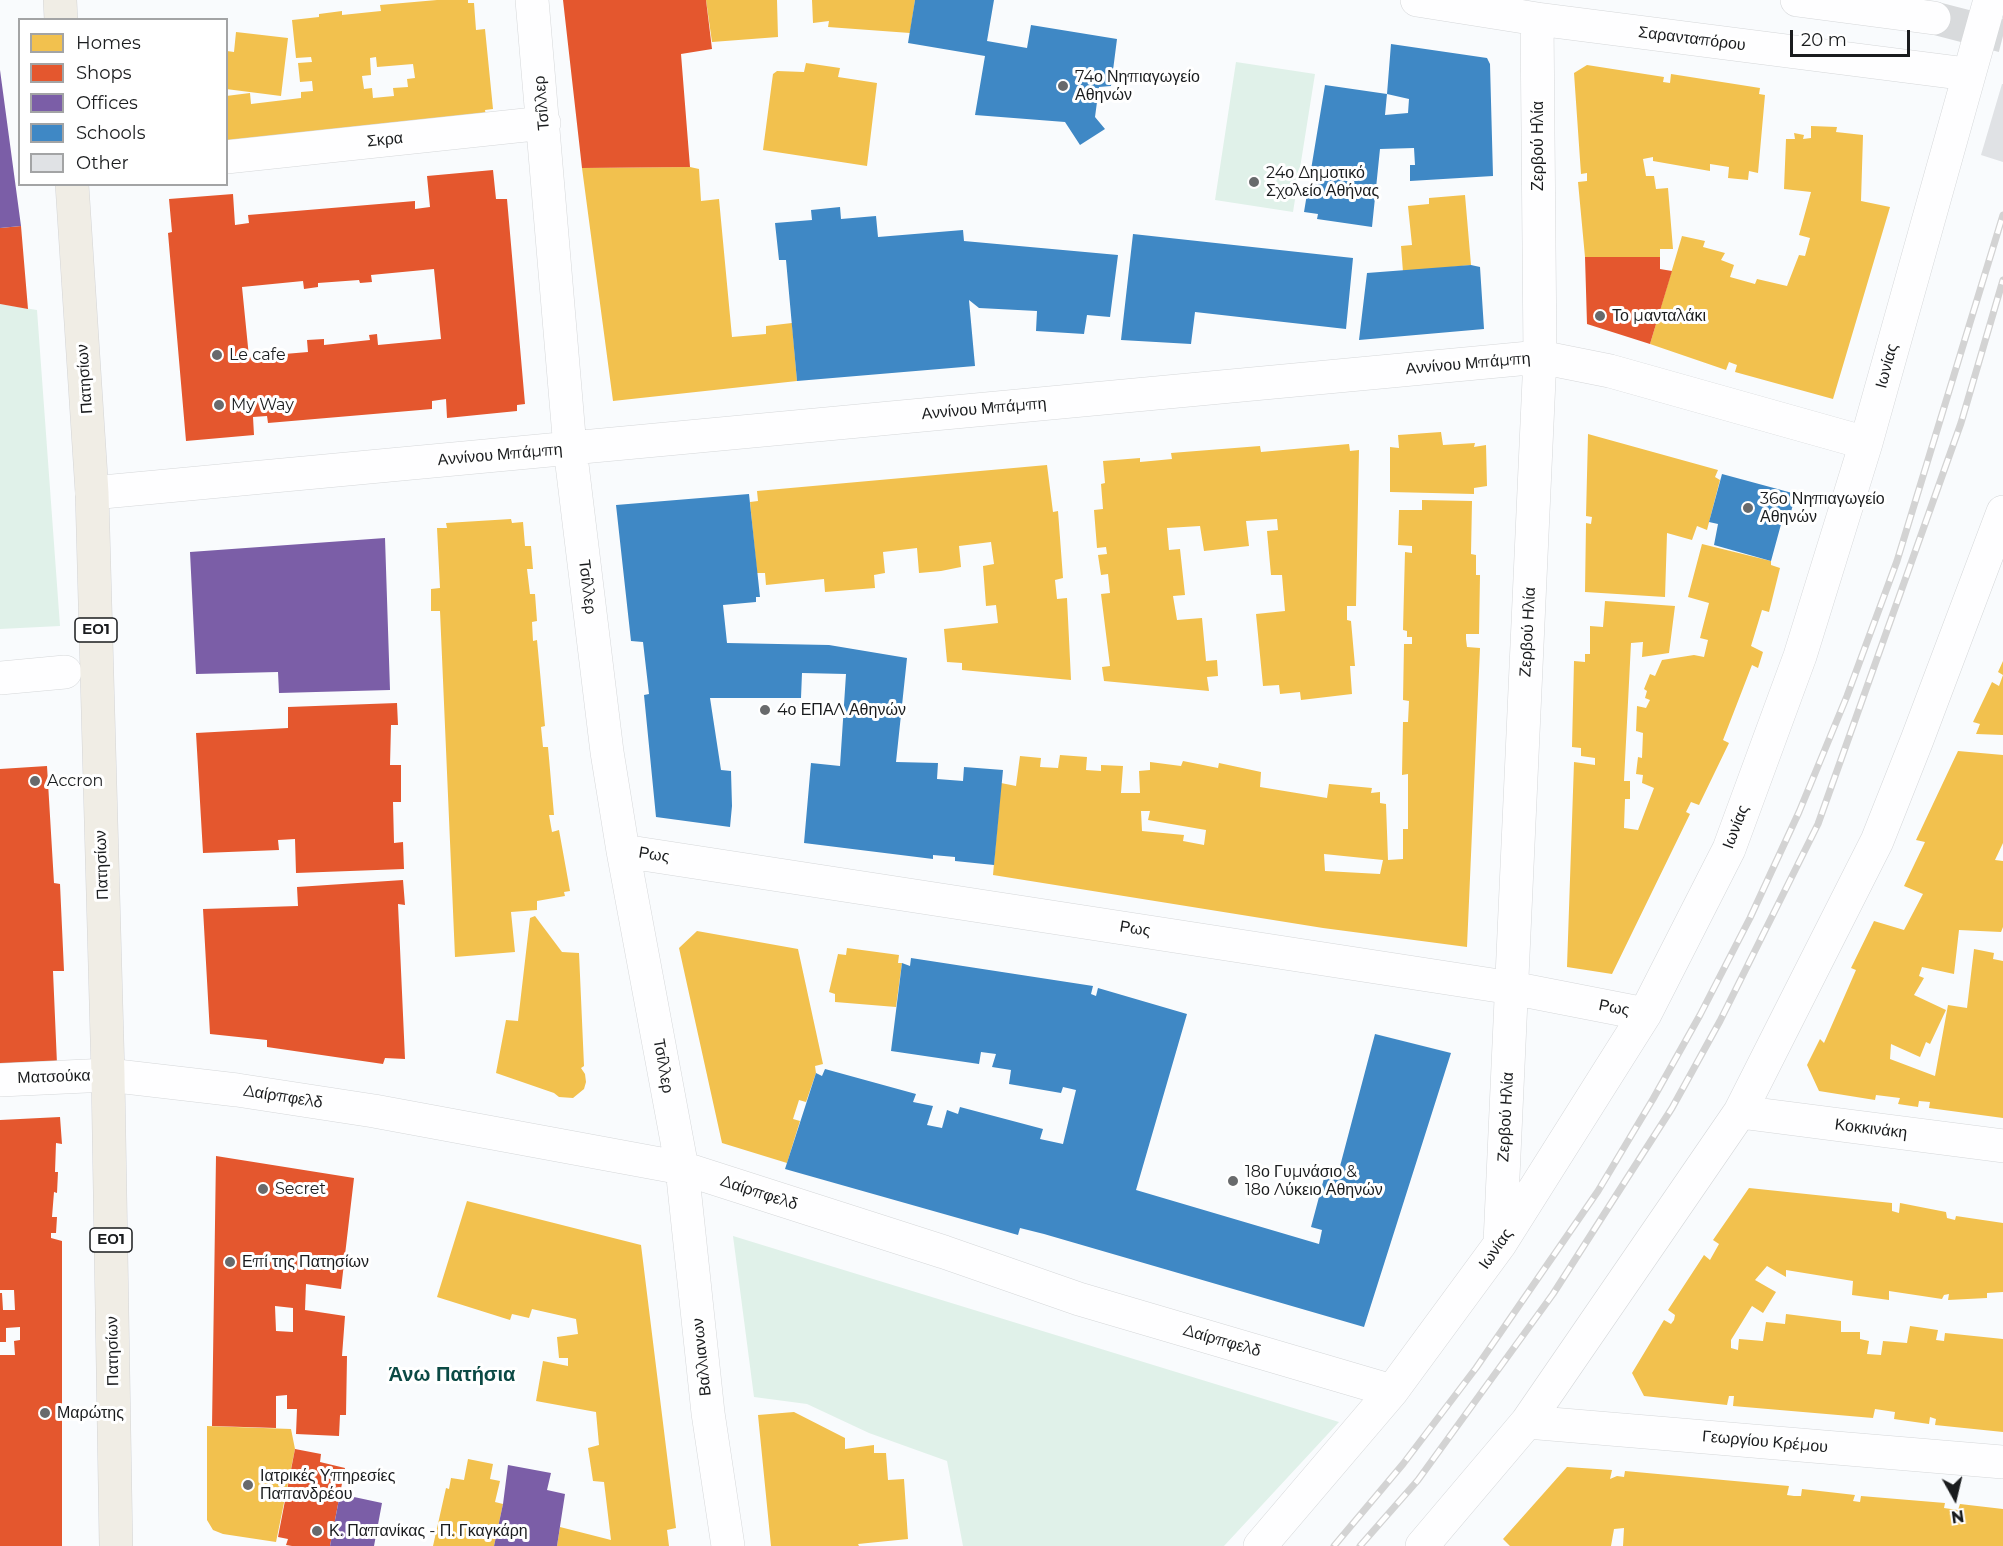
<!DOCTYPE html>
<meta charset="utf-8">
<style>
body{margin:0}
#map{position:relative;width:2003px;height:1546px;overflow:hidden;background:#f9fbfd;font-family:Montserrat,sans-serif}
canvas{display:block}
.legend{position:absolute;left:18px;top:18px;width:210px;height:168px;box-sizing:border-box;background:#fff;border:2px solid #a3a4a5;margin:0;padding:8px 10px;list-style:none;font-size:18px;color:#1a1c1e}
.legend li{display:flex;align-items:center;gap:12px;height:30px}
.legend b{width:30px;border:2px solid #a3a4a5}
.north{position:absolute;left:1925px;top:1468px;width:60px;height:60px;-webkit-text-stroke:4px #fff;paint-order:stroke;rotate:172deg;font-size:16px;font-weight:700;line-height:24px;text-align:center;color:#1a1c1e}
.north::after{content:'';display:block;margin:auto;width:21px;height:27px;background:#1a1c1e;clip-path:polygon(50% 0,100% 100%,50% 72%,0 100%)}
.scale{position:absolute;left:1790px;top:30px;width:120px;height:27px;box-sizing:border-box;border:3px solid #1a1c1e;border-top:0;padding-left:8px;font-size:18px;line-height:21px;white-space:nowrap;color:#1a1c1e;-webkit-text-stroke:4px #fff;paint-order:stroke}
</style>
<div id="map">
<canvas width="2003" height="1546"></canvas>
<ul class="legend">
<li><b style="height:16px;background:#f2c14e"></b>Homes</li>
<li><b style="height:16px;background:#e4572e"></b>Shops</li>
<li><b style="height:16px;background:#7b5ea7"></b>Offices</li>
<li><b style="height:16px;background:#3f88c5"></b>Schools</li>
<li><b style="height:16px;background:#e0e2e5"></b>Other</li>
</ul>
<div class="north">N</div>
<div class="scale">20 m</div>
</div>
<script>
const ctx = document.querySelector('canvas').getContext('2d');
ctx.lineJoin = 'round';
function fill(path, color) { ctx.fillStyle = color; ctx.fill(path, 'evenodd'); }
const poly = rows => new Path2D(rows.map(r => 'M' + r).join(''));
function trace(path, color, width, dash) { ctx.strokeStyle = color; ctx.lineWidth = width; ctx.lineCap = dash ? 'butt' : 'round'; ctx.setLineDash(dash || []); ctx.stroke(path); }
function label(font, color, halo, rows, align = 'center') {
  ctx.font = font + ' Montserrat,sans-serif'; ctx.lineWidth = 6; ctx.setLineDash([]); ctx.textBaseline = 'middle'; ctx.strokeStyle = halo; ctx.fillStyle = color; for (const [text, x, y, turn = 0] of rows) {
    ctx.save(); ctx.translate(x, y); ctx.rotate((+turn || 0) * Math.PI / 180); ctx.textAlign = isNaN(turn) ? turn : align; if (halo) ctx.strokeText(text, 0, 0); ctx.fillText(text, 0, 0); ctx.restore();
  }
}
const green = poly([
 [1236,62,1315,74,1293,212,1215,200],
 [0,304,37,310,60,626,0,629],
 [733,1236,1339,1422,1224,1546,963,1546,947,1461,869,1433,807,1404,754,1397]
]);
const homes = poly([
 [437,0,468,0,468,3,474,3,476,30,485,29,493,109,485,110,486,116,226,142,226,96,250,93,251,104,301,98,301,92,313,91,312,81,300,82,298,63,312,62,311,57,296,58,292,20,319,17,319,14,342,11,342,15,381,11,380,5],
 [376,57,377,67,413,64,415,78,407,79,408,87,393,88,394,96,373,98,372,88,364,89,362,76,371,75,370,58],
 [706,0,777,0,778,37,712,42],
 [812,0,915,0,910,33,828,27,829,21,813,23],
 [236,32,288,38,281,96,226,89,227,51,234,52],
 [806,63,840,68,838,77,877,83,867,166,763,150,773,74,777,71,804,72],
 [1587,65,1664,77,1663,82,1670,83,1671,74,1760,88,1759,94,1765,95,1758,173,1749,171,1748,180,1728,178,1729,167,1710,164,1710,171,1653,161,1653,157,1643,159,1646,176,1654,176,1656,189,1668,188,1673,249,1660,249,1660,257,1585,257,1578,182,1587,181,1587,173,1581,174,1574,73],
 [1811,126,1837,127,1836,132,1863,135,1861,201,1890,207,1833,399,1735,372,1737,365,1729,362,1726,370,1650,344,1682,236,1705,241,1703,247,1725,253,1721,260,1734,265,1730,277,1755,284,1757,279,1787,286,1799,255,1805,256,1810,238,1799,235,1811,192,1784,189,1786,139,1795,139,1794,133,1804,135,1803,139,1811,138],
 [690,167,699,169,701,201,719,199,732,337,766,334,766,326,792,323,797,381,613,401,582,168],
 [1465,195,1471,265,1403,272,1401,246,1412,245,1408,206,1429,204,1429,198],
 [1441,432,1443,445,1475,443,1474,447,1486,445,1487,486,1474,488,1474,494,1390,492,1390,447,1399,448,1398,435],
 [1588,434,1718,470,1715,477,1720,480,1707,530,1697,526,1692,540,1667,533,1665,597,1585,592,1586,523,1591,524,1592,517,1586,516],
 [1349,444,1350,451,1359,450,1356,606,1347,606,1347,620,1351,621,1355,666,1350,666,1352,694,1301,700,1300,692,1280,694,1279,685,1263,686,1256,614,1285,611,1282,575,1271,575,1267,531,1278,530,1277,519,1246,521,1249,546,1204,551,1200,526,1167,528,1169,550,1180,549,1185,595,1173,596,1177,620,1202,618,1206,661,1217,660,1218,676,1207,677,1209,691,1104,681,1102,667,1110,666,1101,594,1110,593,1108,574,1101,575,1098,555,1107,554,1106,547,1097,548,1094,510,1103,509,1101,484,1105,483,1103,461,1140,458,1140,462,1172,459,1171,453,1260,446,1261,452],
 [1047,465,1053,512,1058,511,1063,578,1055,580,1057,599,1067,598,1071,680,962,670,962,663,947,662,944,629,998,623,996,605,986,606,983,566,994,564,991,542,959,546,961,567,941,571,919,573,917,548,883,552,885,573,874,575,875,588,825,592,824,579,766,585,765,573,757,573,750,502,758,501,757,491],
 [1422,500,1472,501,1471,554,1476,555,1476,575,1480,575,1479,634,1466,634,1466,639,1467,647,1480,648,1467,947,1323,928,993,875,1001,783,1016,786,1020,756,1041,758,1040,767,1058,768,1060,755,1087,757,1086,770,1101,771,1101,765,1123,766,1121,793,1140,793,1139,771,1150,770,1150,762,1181,766,1183,761,1218,768,1219,763,1261,772,1260,787,1327,798,1329,784,1372,788,1371,793,1380,792,1380,803,1386,804,1388,860,1403,859,1403,829,1408,829,1408,774,1402,775,1403,722,1408,722,1409,701,1403,700,1404,644,1412,644,1412,637,1407,637,1407,631,1403,630,1405,552,1412,553,1412,546,1398,545,1399,510,1422,510],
 [1141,811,1150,811,1148,820,1206,830,1204,845,1183,841,1184,835,1142,831],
 [1324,854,1383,860,1380,874,1325,871],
 [511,519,512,523,523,522,525,546,531,546,533,569,527,569,530,594,535,594,537,621,532,622,533,641,537,640,545,726,541,727,543,747,548,747,554,815,549,815,552,832,559,830,570,891,564,892,565,896,537,901,537,910,511,912,515,952,455,957,440,611,431,611,431,589,440,588,437,528,447,528,446,523],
 [1702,544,1771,561,1771,565,1780,568,1769,612,1762,610,1751,646,1763,652,1758,668,1752,665,1723,740,1729,743,1699,805,1691,802,1686,812,1690,814,1612,974,1567,967,1574,762,1595,765,1595,758,1581,756,1581,748,1572,747,1574,661,1585,662,1585,654,1590,654,1590,626,1603,627,1605,601,1675,606,1669,653,1642,657,1643,642,1631,643,1624,781,1630,781,1630,799,1625,799,1624,828,1638,830,1654,788,1642,783,1643,775,1636,774,1638,757,1642,758,1643,733,1636,731,1637,706,1646,708,1650,700,1645,698,1647,691,1644,689,1650,674,1655,676,1662,660,1694,655,1704,657,1708,640,1700,638,1709,603,1688,597],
 [2003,661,2003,735,1976,734,1980,724,1973,722,1992,682,1999,686,2003,675,1998,672],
 [1958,751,2003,755,2003,843,1995,860,2003,861,2003,927,2001,932,1959,930,1954,974,1922,967,1919,976,1924,978,1914,995,1946,1010,1930,1044,1926,1042,1920,1057,1891,1044,1890,1059,1935,1076,1948,1005,1967,1008,1974,949,1994,953,1993,959,2003,961,2003,1118,1929,1108,1930,1102,1919,1101,1918,1107,1898,1104,1900,1098,1876,1095,1875,1100,1819,1091,1807,1065,1820,1039,1824,1043,1856,970,1851,968,1874,921,1904,930,1923,894,1904,886,1925,842,1916,840],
 [535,916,562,952,579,953,584,1066,581,1068,585,1074,586,1082,584,1089,573,1098,559,1097,554,1093,496,1073,506,1020,518,1021,530,918],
 [697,931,798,949,823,1064,815,1066,816,1073,806,1102,799,1100,793,1119,800,1121,787,1163,722,1143,679,948],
 [847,948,899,955,898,963,902,963,896,1007,835,1002,835,994,829,992,838,954,846,955],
 [1749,1188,1892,1203,1892,1211,1899,1213,1900,1203,1946,1212,1947,1218,1955,1220,1956,1216,2003,1223,2003,1292,1987,1293,1987,1298,1948,1300,1949,1294,1944,1295,1942,1299,1889,1291,1889,1300,1852,1295,1853,1281,1786,1270,1786,1277,1767,1266,1755,1280,1776,1292,1763,1313,1752,1306,1731,1340,1731,1348,1738,1350,1739,1339,1763,1341,1766,1322,1785,1324,1786,1314,1841,1321,1841,1332,1860,1332,1860,1339,1869,1341,1867,1354,1881,1355,1883,1341,1907,1343,1910,1326,1938,1330,1936,1340,1944,1341,1945,1333,2003,1339,2003,1432,1935,1425,1936,1419,1930,1417,1929,1424,1894,1419,1895,1412,1875,1409,1873,1418,1733,1406,1734,1396,1729,1396,1727,1405,1644,1396,1632,1373,1664,1320,1671,1324,1674,1320,1675,1315,1668,1310,1704,1255,1710,1260,1719,1244,1713,1240],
 [467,1201,641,1245,676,1528,667,1530,669,1546,557,1546,560,1527,611,1540,604,1482,593,1481,588,1448,599,1445,596,1412,536,1401,543,1361,568,1366,568,1358,559,1358,557,1337,578,1334,576,1319,532,1309,529,1318,512,1314,510,1320,437,1297],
 [794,1412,845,1438,845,1449,874,1445,874,1453,886,1453,888,1480,904,1479,908,1539,858,1544,859,1546,771,1546,758,1415],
 [207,1426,291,1429,295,1449,276,1542,223,1534,213,1530,207,1520],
 [468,1459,493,1464,490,1479,500,1481,495,1502,503,1504,494,1546,433,1546,446,1488,449,1489,451,1478,464,1480],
 [1567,1467,1612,1470,1610,1479,1617,1476,1624,1477,1625,1471,1789,1486,1787,1495,1794,1496,1801,1496,1802,1489,1855,1495,1853,1501,1860,1502,1861,1496,1945,1503,1944,1508,1958,1510,1960,1504,2003,1509,2003,1546,1623,1546,1624,1528,1614,1529,1611,1546,1510,1546,1503,1539]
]);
const shops = poly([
 [563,0,706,0,712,49,681,54,690,167,582,168],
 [493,170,496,199,507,199,525,404,517,405,517,411,447,418,446,399,432,401,432,409,268,423,267,416,253,417,254,435,186,441,168,233,172,232,169,199,233,194,235,225,249,223,248,215,415,201,415,209,430,207,427,176],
 [434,269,441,339,378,345,377,334,369,335,370,340,324,345,324,339,307,340,308,352,249,357,242,287,303,281,304,289,318,287,318,283,359,280,360,283,372,282,371,275],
 [21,226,28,309,0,304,0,228],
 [1585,257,1660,257,1660,269,1672,271,1650,344,1587,324],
 [397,703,398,725,391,725,390,765,401,765,401,802,393,802,394,843,403,842,404,869,296,873,295,839,278,840,279,850,203,853,196,733,288,728,288,707],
 [47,766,54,883,60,884,64,971,53,971,57,1064,0,1067,0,769],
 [403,880,405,905,398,904,405,1059,385,1058,383,1064,267,1047,267,1040,210,1034,203,909,298,906,297,887],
 [60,1117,62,1144,56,1143,55,1172,58,1172,57,1193,54,1192,52,1217,57,1217,56,1233,51,1233,51,1238,62,1241,62,1546,0,1546,0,1355,15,1355,14,1341,20,1340,20,1327,6,1328,6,1342,0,1342,0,1293,2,1293,3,1310,15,1310,14,1290,0,1290,0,1120],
 [216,1156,354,1178,341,1289,306,1284,305,1310,345,1316,342,1356,347,1356,346,1415,340,1415,339,1436,296,1434,297,1409,287,1409,287,1395,276,1396,276,1428,212,1426],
 [275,1306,293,1308,293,1332,276,1331],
 [295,1449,321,1454,320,1462,345,1468,330,1546,292,1546,286,1545,288,1539,278,1537]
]);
const offices = poly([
 [0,70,21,226,0,228],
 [385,538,390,690,279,693,278,672,196,674,190,552],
 [508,1465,551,1473,547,1490,565,1494,557,1546,494,1546,503,1504],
 [340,1494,382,1503,374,1546,330,1546]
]);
const schools = poly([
 [915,0,994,0,987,41,1027,48,1031,25,1117,39,1111,86,1099,87,1095,117,1105,129,1080,145,1065,122,975,115,985,56,908,43],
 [1391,44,1487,58,1490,64,1493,176,1410,181,1410,165,1415,165,1414,148,1380,149,1372,227,1317,219,1318,214,1304,212,1325,85,1387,94,1385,115,1408,113,1409,99,1387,94],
 [840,207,841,219,876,216,878,237,963,230,964,241,1118,255,1110,317,1087,315,1084,334,1036,331,1037,311,979,308,969,300,975,366,797,381,786,260,779,260,775,223,812,220,811,210],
 [1133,234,1353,258,1346,329,1195,312,1191,344,1121,340],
 [1471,265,1480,267,1484,329,1359,340,1367,273],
 [1722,474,1796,494,1789,519,1783,517,1771,561,1714,545,1718,524,1709,522],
 [749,494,760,597,756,597,756,602,723,605,727,643,829,645,907,658,896,762,938,763,937,779,963,781,964,767,1003,770,994,865,955,861,955,857,933,855,933,859,804,843,811,763,840,766,846,674,802,673,801,698,710,698,721,770,731,771,732,806,730,827,656,817,644,695,649,694,643,642,631,641,616,505],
 [911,958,1093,986,1091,994,1096,996,1098,988,1187,1014,1136,1190,1319,1244,1322,1230,1311,1227,1327,1167,1339,1170,1375,1034,1451,1053,1364,1327,1044,1234,1020,1228,1018,1235,785,1169,816,1073,822,1076,825,1069,916,1094,913,1102,933,1106,927,1125,942,1128,947,1110,958,1114,960,1107,1043,1129,1040,1139,1063,1144,1076,1090,1063,1087,1061,1093,1009,1084,1011,1070,992,1067,996,1054,981,1052,979,1064,891,1051,902,963,910,966]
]);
const building = poly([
 [2002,84,2003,84,2003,162,1981,155]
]);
const secondaryTunnel = poly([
 [1934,18,2003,36]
]);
const street = poly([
 [532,0,570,448,607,752,623,851,682,1168,708,1413,728,1546],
 [1417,0,1537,19,1967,74],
 [226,157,544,123],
 [92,493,1540,357,1610,371,1866,443],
 [0,678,65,672],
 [623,851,1512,988,1645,1014],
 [0,1080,108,1075,237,1090,374,1111,682,1168,944,1252,1079,1299,1392,1391],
 [1740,1112,2003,1146],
 [1500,1243,1540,357,1537,19],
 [1527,1422,2003,1462],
 [1260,1546,1392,1391,1500,1244,1645,1014,1729,849,1800,656,1866,443,1990,0],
 [1422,1546,1527,1422,1740,1112,1877,841,1917,740,2003,512]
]);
const secondary = poly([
 [1797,0,1934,18]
]);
const primary = poly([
 [60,0,61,20],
 [72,184,92,493,108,1075,116,1546]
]);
const rail = poly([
 [1334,1546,1403,1464,1476,1368,1598,1191,1653,1099,1700,1015,1750,918,1799,812,1847,696,1897,561,2003,215],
 [1360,1546,1418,1480,1553,1294,1672,1108,1720,1021,1818,824,1961,423,2003,280]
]);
const markers = [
 [1063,86,6,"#686a6c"],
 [1254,182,6,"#686a6c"],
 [1600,316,6,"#686a6c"],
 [217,355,6,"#686a6c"],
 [219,405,6,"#686a6c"],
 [1748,508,6,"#686a6c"],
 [765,710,6,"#686a6c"],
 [35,781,6,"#686a6c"],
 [1233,1181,6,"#686a6c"],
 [263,1189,6,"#686a6c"],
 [230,1262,6,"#686a6c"],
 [45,1413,6,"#686a6c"],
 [248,1485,6,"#686a6c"],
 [317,1531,6,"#686a6c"]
];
const shields = [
 [96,630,42],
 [111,1240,42]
];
const shieldNames = [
 ["ΕΟ1",96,630],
 ["ΕΟ1",111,1240]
];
const streetNames = [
 ["Σαρανταπόρου",1692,39,7],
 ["Τσίλλερ",542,103,-95],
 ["Σκρα",385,140,-6],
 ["Ζερβού Ηλία",1538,146,-90],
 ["Αννίνου Μπάμπη",1468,364,-5],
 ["Ιωνίας",1887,366,-75],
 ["Πατησίων",85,379,-94],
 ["Αννίνου Μπάμπη",984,409,-5],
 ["Αννίνου Μπάμπη",500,455,-5],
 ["Τσίλλερ",587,587,83],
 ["Ζερβού Ηλία",1528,632,-87],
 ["Ιωνίας",1736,827,-69],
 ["Ρως",654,855,9],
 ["Πατησίων",102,865,-92],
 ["Ρως",1135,929,9],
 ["Ρως",1614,1008,11],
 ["Τσίλλερ",663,1066,80],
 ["Ματσούκα",54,1077,-2],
 ["Δαίρπφελδ",283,1097,9],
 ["Ζερβού Ηλία",1506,1117,-87],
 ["Κοκκινάκη",1871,1129,7],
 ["Δαίρπφελδ",759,1193,18],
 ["Ιωνίας",1496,1249,-55],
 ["Δαίρπφελδ",1222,1341,16],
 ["Πατησίων",113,1351,-91],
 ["Βαλλιανων",702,1357,-96],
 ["Γεωργίου Κρέμου",1765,1442,5]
];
const poiNames = [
 ["74ο Νηπιαγωγείο",1075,77],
 ["Αθηνών",1075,95],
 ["24ο Δημοτικό",1266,173],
 ["Σχολείο Αθήνας",1266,191],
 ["Το μανταλάκι",1612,316],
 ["Le cafe",229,355],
 ["My Way",231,405],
 ["36ο Νηπιαγωγείο",1760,499],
 ["Αθηνών",1760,517],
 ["4ο ΕΠΑΛ Αθηνών",777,710],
 ["Accron",47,781],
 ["18ο Γυμνάσιο &",1245,1172],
 ["18ο Λύκειο Αθηνών",1245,1190],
 ["Secret",275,1189],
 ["Επί της Πατησίων",242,1262],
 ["Μαρώτης",57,1413],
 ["Ιατρικές Υπηρεσίες",260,1476],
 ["Παπανδρέου",260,1494],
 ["Κ. Παπανίκας - Π. Γκαγκάρη",329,1531]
];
const quarterNames = [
 ["Άνω Πατήσια",452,1375]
];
fill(green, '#e0f1e9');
fill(homes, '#f2c14e');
fill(shops, '#e4572e');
fill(offices, '#7b5ea7');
fill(schools, '#3f88c5');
fill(building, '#e0e2e5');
trace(secondaryTunnel, '#d8dadc', 33, [33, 16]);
trace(street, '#d5d7d9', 34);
trace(secondary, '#d5d7d9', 34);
trace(primary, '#d3d4d6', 34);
trace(street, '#fefeff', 33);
trace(secondary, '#fefeff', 33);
trace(primary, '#f0ede5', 33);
trace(rail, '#d3d3d3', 7);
trace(rail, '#fff', 4.5, [14]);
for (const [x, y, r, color] of markers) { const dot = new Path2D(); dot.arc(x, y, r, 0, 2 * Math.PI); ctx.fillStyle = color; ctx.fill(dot); trace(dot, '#fff', 2); }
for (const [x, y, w] of shields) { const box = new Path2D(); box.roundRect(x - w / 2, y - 12, w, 24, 4.5); ctx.fillStyle = '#fff'; ctx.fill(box); trace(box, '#1a1c1e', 1.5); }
label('bold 15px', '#1a1c1e', null, shieldNames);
label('16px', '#1a1c1e', '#fff', streetNames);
label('16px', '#1a1c1e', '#fff', poiNames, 'left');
label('bold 20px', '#0b4a45', '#fff', quarterNames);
</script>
